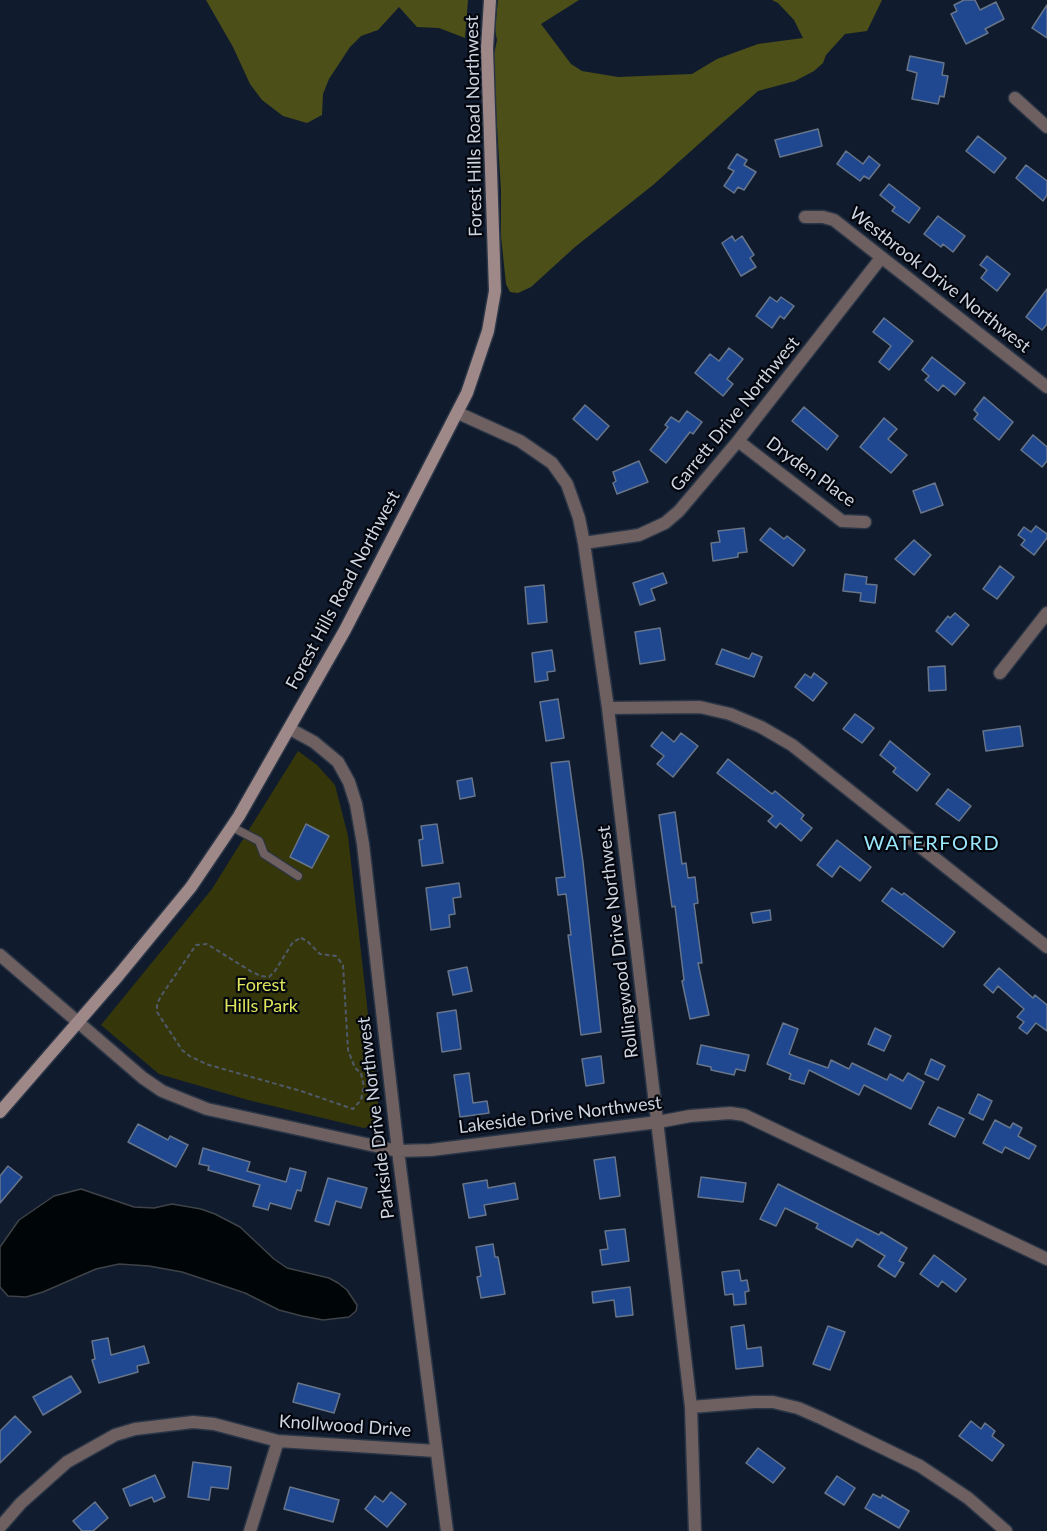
<!DOCTYPE html>
<style>
body{margin:0}
canvas{display:block;background:#101b2d}
</style>
<canvas width="1047" height="1531"></canvas>
<script>
const ctx = document.querySelector('canvas').getContext('2d');
ctx.lineJoin = 'round';
function fill(path, color) { ctx.fillStyle = color; ctx.fill(path, 'evenodd'); }
const poly = rows => new Path2D(rows.map(r => 'M' + r).join(''));
function trace(path, color, width, dash) { ctx.strokeStyle = color; ctx.lineWidth = width; ctx.lineCap = dash ? 'butt' : 'round'; ctx.setLineDash(dash || []); ctx.stroke(path); }
function label(font, color, halo, rows, align = 'center') {
  ctx.font = font + ' Lato,sans-serif'; ctx.lineWidth = 4.5; ctx.setLineDash([]); ctx.textBaseline = 'middle'; ctx.strokeStyle = halo; ctx.fillStyle = color; for (const [text, x, y, turn = 0] of rows) {
    ctx.save(); ctx.translate(x, y); ctx.rotate((+turn || 0) * Math.PI / 180); ctx.textAlign = isNaN(turn) ? turn : align; if (halo) ctx.strokeText(text, 0, 0); ctx.fillText(text, 0, 0); ctx.restore();
  }
}
const green = poly([
 [298,751,317,765,335,785,348,836,379,1113,375,1124,364,1128,248,1100,159,1074,101,1025,212,889]
]);
const forest = poly([
 [206,0,468,0,465,38,439,28,417,27,399,7,378,30,361,36,350,47,329,79,323,94,322,115,307,123,283,116,262,100,250,84,233,47],
 [498,0,579,0,541,24,571,64,582,71,618,77,692,74,717,59,758,44,803,38,794,20,778,3,772,0,882,0,867,31,845,34,826,55,823,63,814,71,795,81,758,91,653,185,575,247,531,287,518,293,510,292,506,284,501,236,501,191,493,60,497,40,495,30]
]);
const water = poly([
 [81,1189,134,1207,154,1208,172,1204,201,1209,215,1214,240,1227,274,1259,287,1268,329,1278,338,1283,347,1290,357,1305,356,1311,349,1317,323,1320,302,1316,279,1310,245,1293,182,1272,149,1266,119,1264,96,1269,43,1292,26,1297,8,1296,0,1287,0,1247,19,1220,54,1196,81,1189]
]);
const building = poly([
 [964,0,975,0,980,10,996,2,1004,19,985,29,988,33,966,44,951,14,957,11,954,5,964,0],
 [1047,5,1047,38,1032,28,1047,5],
 [910,56,944,63,942,75,948,76,944,97,940,96,938,104,912,99,917,73,907,70,910,56],
 [818,129,822,146,780,157,775,140,818,129],
 [978,136,1006,158,994,173,966,151,978,136],
 [846,151,863,164,869,156,880,165,869,179,864,176,860,181,837,164,846,151],
 [737,154,747,160,744,165,756,172,744,190,738,187,734,193,724,186,734,171,728,168,737,154],
 [1026,165,1047,181,1047,195,1043,201,1016,178,1026,165],
 [889,184,920,208,909,223,892,211,895,207,880,195,889,184],
 [938,216,965,236,953,252,943,244,941,247,924,234,938,216],
 [732,236,735,241,742,236,754,255,750,258,756,267,741,276,722,243,732,236],
 [987,256,1010,274,997,291,981,278,987,270,980,265,987,256],
 [1047,289,1047,324,1042,330,1026,317,1047,289],
 [770,297,777,302,781,297,794,306,784,319,780,316,772,328,756,316,770,297],
 [884,318,913,341,889,370,879,362,891,346,873,332,884,318],
 [729,348,743,359,727,379,733,384,723,396,695,373,710,354,719,361,729,348],
 [932,357,965,383,955,395,943,385,938,391,925,380,929,376,922,370,932,357],
 [984,397,1013,422,999,440,974,419,978,414,974,410,984,397],
 [585,405,609,426,597,440,573,419,585,405],
 [804,407,838,436,827,450,792,421,804,407],
 [687,411,702,422,693,434,690,432,666,463,650,450,668,427,665,425,671,417,679,422,687,411],
 [884,418,897,429,888,439,907,455,891,473,860,447,884,418],
 [1033,435,1047,447,1047,461,1042,467,1021,450,1033,435],
 [639,461,648,482,617,494,613,483,616,481,613,472,639,461],
 [935,483,943,505,921,513,913,491,935,483],
 [1036,526,1047,534,1047,538,1034,555,1021,545,1025,540,1018,535,1024,527,1031,532,1036,526],
 [744,528,747,552,738,553,738,557,713,561,711,543,720,542,718,531,744,528],
 [770,528,784,539,787,536,805,550,793,566,760,540,770,528],
 [914,540,931,555,914,575,895,559,914,540],
 [1000,566,1014,577,997,599,983,589,1000,566],
 [663,573,667,583,651,589,655,600,640,605,633,583,663,573],
 [845,574,867,577,866,584,877,585,875,603,860,601,861,593,843,591,845,574],
 [544,585,547,622,528,624,525,587,544,585],
 [955,613,969,625,952,645,936,631,948,616,950,618,955,613],
 [660,628,665,660,640,664,635,632,660,628],
 [722,649,749,659,752,653,762,657,754,677,716,664,722,649],
 [552,650,555,671,547,672,548,680,535,682,532,653,552,650],
 [945,666,946,690,929,691,928,667,945,666],
 [814,673,827,683,813,701,795,687,805,674,811,678,814,673],
 [558,699,564,738,546,741,540,702,558,699],
 [855,714,874,728,862,743,843,729,855,714],
 [1020,726,1023,746,986,751,983,731,1020,726],
 [662,732,674,742,681,733,698,746,673,777,657,764,664,756,651,746,662,732],
 [890,741,930,774,917,791,893,772,896,768,880,755,890,741],
 [728,759,772,794,775,791,804,815,801,819,812,828,801,841,780,823,776,828,768,821,773,816,717,773,728,759],
 [569,761,583,862,601,1032,581,1035,568,935,571,935,566,894,558,895,556,878,565,877,551,763,569,761],
 [472,778,475,796,460,799,457,781,472,778],
 [948,789,971,806,959,821,936,804,948,789],
 [675,812,682,864,686,863,688,878,695,877,698,903,694,904,702,963,698,963,709,1015,690,1019,682,981,684,980,675,906,672,907,659,815,675,812],
 [306,824,329,836,312,868,290,857,306,824],
 [437,824,443,863,422,866,419,840,423,839,421,826,437,824],
 [837,840,871,867,860,881,840,866,832,877,817,865,837,840],
 [459,883,461,897,453,898,455,914,449,915,450,927,431,930,426,888,459,883],
 [892,888,902,895,904,893,955,932,943,947,882,901,892,888],
 [770,910,771,920,753,923,751,913,770,910],
 [467,967,472,991,453,995,448,971,467,967],
 [999,968,1033,998,1035,995,1047,1005,1047,1031,1036,1023,1027,1034,1019,1028,1024,1022,1017,1017,1024,1009,998,986,993,993,984,985,999,968],
 [456,1010,461,1049,442,1052,437,1013,456,1010],
 [783,1023,798,1029,789,1054,828,1068,831,1060,849,1069,852,1063,887,1080,890,1074,903,1081,908,1073,924,1082,911,1109,864,1085,859,1095,809,1070,804,1084,789,1079,791,1074,767,1064,783,1023],
 [875,1028,891,1036,884,1051,868,1044,875,1028],
 [701,1045,749,1055,745,1071,736,1069,734,1075,711,1070,711,1067,697,1064,701,1045],
 [601,1056,604,1083,586,1086,582,1059,601,1056],
 [931,1059,945,1066,938,1080,925,1074,931,1059],
 [469,1073,473,1103,487,1101,489,1113,460,1117,454,1075,469,1073],
 [978,1094,992,1101,983,1120,969,1113,978,1094],
 [938,1107,964,1119,955,1137,929,1124,938,1107],
 [995,1120,1010,1128,1013,1123,1022,1128,1018,1136,1036,1146,1029,1159,1005,1147,1002,1153,983,1143,995,1120],
 [138,1124,168,1140,170,1136,188,1145,176,1167,128,1142,138,1124],
 [203,1148,250,1162,247,1171,286,1182,290,1168,306,1172,301,1191,297,1190,291,1209,270,1203,268,1210,253,1206,260,1185,208,1170,209,1166,199,1164,203,1148],
 [615,1157,620,1196,600,1199,594,1160,615,1157],
 [8,1166,22,1177,0,1203,0,1176,8,1166],
 [701,1177,746,1183,743,1202,698,1197,701,1177],
 [328,1178,367,1188,361,1208,336,1201,329,1225,315,1221,328,1178],
 [487,1180,488,1188,515,1183,518,1199,484,1205,486,1215,469,1218,463,1184,487,1180],
 [778,1184,879,1235,881,1232,907,1248,899,1261,904,1263,895,1277,878,1266,885,1256,857,1239,852,1247,816,1228,818,1224,785,1208,776,1226,760,1219,778,1184],
 [625,1229,629,1261,602,1265,600,1250,608,1249,605,1231,625,1229],
 [493,1244,495,1257,498,1257,505,1294,481,1298,477,1277,481,1276,476,1247,493,1244],
 [934,1255,966,1279,956,1292,942,1281,938,1287,920,1274,934,1255],
 [739,1270,741,1281,747,1280,749,1291,745,1292,746,1304,734,1305,733,1294,725,1295,722,1272,739,1270],
 [630,1287,633,1315,616,1317,614,1300,593,1303,592,1292,630,1287],
 [744,1325,747,1349,761,1347,763,1366,736,1369,731,1327,744,1325],
 [828,1326,845,1332,830,1370,813,1364,828,1326],
 [108,1338,111,1355,144,1346,149,1363,137,1366,138,1372,99,1383,92,1360,95,1359,92,1341,108,1338],
 [71,1376,81,1392,43,1415,33,1397,71,1376],
 [298,1383,340,1394,334,1413,293,1402,298,1383],
 [15,1416,31,1432,0,1463,0,1431,15,1416],
 [971,1421,981,1429,985,1423,995,1431,992,1436,1004,1445,992,1461,959,1436,971,1421],
 [758,1448,785,1468,773,1483,746,1463,758,1448],
 [193,1462,231,1467,228,1489,211,1487,209,1500,188,1497,193,1462],
 [155,1475,165,1497,154,1502,152,1497,130,1506,123,1489,155,1475],
 [837,1476,855,1488,844,1505,825,1493,837,1476],
 [290,1487,339,1500,333,1522,284,1509,290,1487],
 [391,1492,406,1504,387,1527,365,1509,375,1496,383,1502,391,1492],
 [873,1494,881,1498,882,1495,909,1511,899,1528,865,1508,873,1494],
 [95,1502,108,1518,93,1531,82,1531,73,1521,95,1502]
]);
const path = poly([
 [301,938,307,941,320,954,336,956,343,965,348,1050,355,1068,361,1073,364,1087,361,1100,353,1109,301,1091,209,1065,191,1057,182,1050,157,1012,157,1004,161,996,196,945,207,944,252,972,261,976,269,977,275,971,293,942,301,938]
]);
const lane = poly([
 [232,827,259,841,264,854,298,876]
]);
const street = poly([
 [1015,98,1047,127],
 [805,217,823,217,834,220,1047,387],
 [458,413,520,441,552,463,567,484,579,518,584,543,608,708,691,1407,695,1531],
 [738,441,842,521,865,522],
 [584,543,639,535,665,523,679,511,738,441,881,258],
 [1000,673,1047,613],
 [608,708,700,707,730,714,761,727,792,745,1047,947],
 [290,729,314,742,338,762,349,782,356,804,363,844,398,1151,447,1531],
 [0,955,143,1078,162,1091,207,1109,398,1151,431,1150,658,1122,690,1116,730,1113,744,1115,1047,1259],
 [691,1407,754,1402,773,1402,798,1408,821,1418,920,1466,968,1498,1006,1531],
 [0,1527,21,1503,67,1462,115,1435,135,1429,193,1422,214,1424,278,1441,436,1451],
 [250,1531,278,1441]
]);
const secondary = poly([
 [0,1112,118,976,191,887,239,816,345,630,467,393,488,331,495,291,487,48,490,0]
]);
const streetNames = [
 ["Forest Hills Road Northwest",474,126,-91],
 ["Westbrook Drive Northwest",940,280,38],
 ["Garrett Drive Northwest",735,414,-51],
 ["Dryden Place",811,472,36],
 ["Forest Hills Road Northwest",343,590,-62],
 ["Rollingwood Drive Northwest",618,942,-97],
 ["Lakeside Drive Northwest",560,1115,-7],
 ["Parkside Drive Northwest",376,1118,-97],
 ["Knollwood Drive",345,1426,4]
];
const parkNames = [
 ["Forest",261,985],
 ["Hills Park",261,1006]
];
const neighbourhoodNames = [
 ["WATERFORD",932,844]
];
fill(green, '#35370a');
fill(forest, '#4c4f17');
fill(water, '#000507');
trace(water, '#3e4348', 1.5);
fill(building, '#1f4890');
trace(building, '#67758b', 1.5);
trace(lane, '#2a3546', 10);
trace(street, '#2a3546', 15);
trace(secondary, '#2a3546', 15);
trace(path, '#505a6a', 2, [4.5, 3]);
trace(lane, '#6e6060', 8);
trace(street, '#6e6060', 12);
trace(secondary, '#9e8888', 12);
label('18px', '#cdd5e1', '#03060d', streetNames);
label('18px', '#dee55c', '#03060d', parkNames);
ctx.letterSpacing = '1.5px';
label('20px', '#9be7fc', '#03060d', neighbourhoodNames);
ctx.letterSpacing = '0px';
</script>
